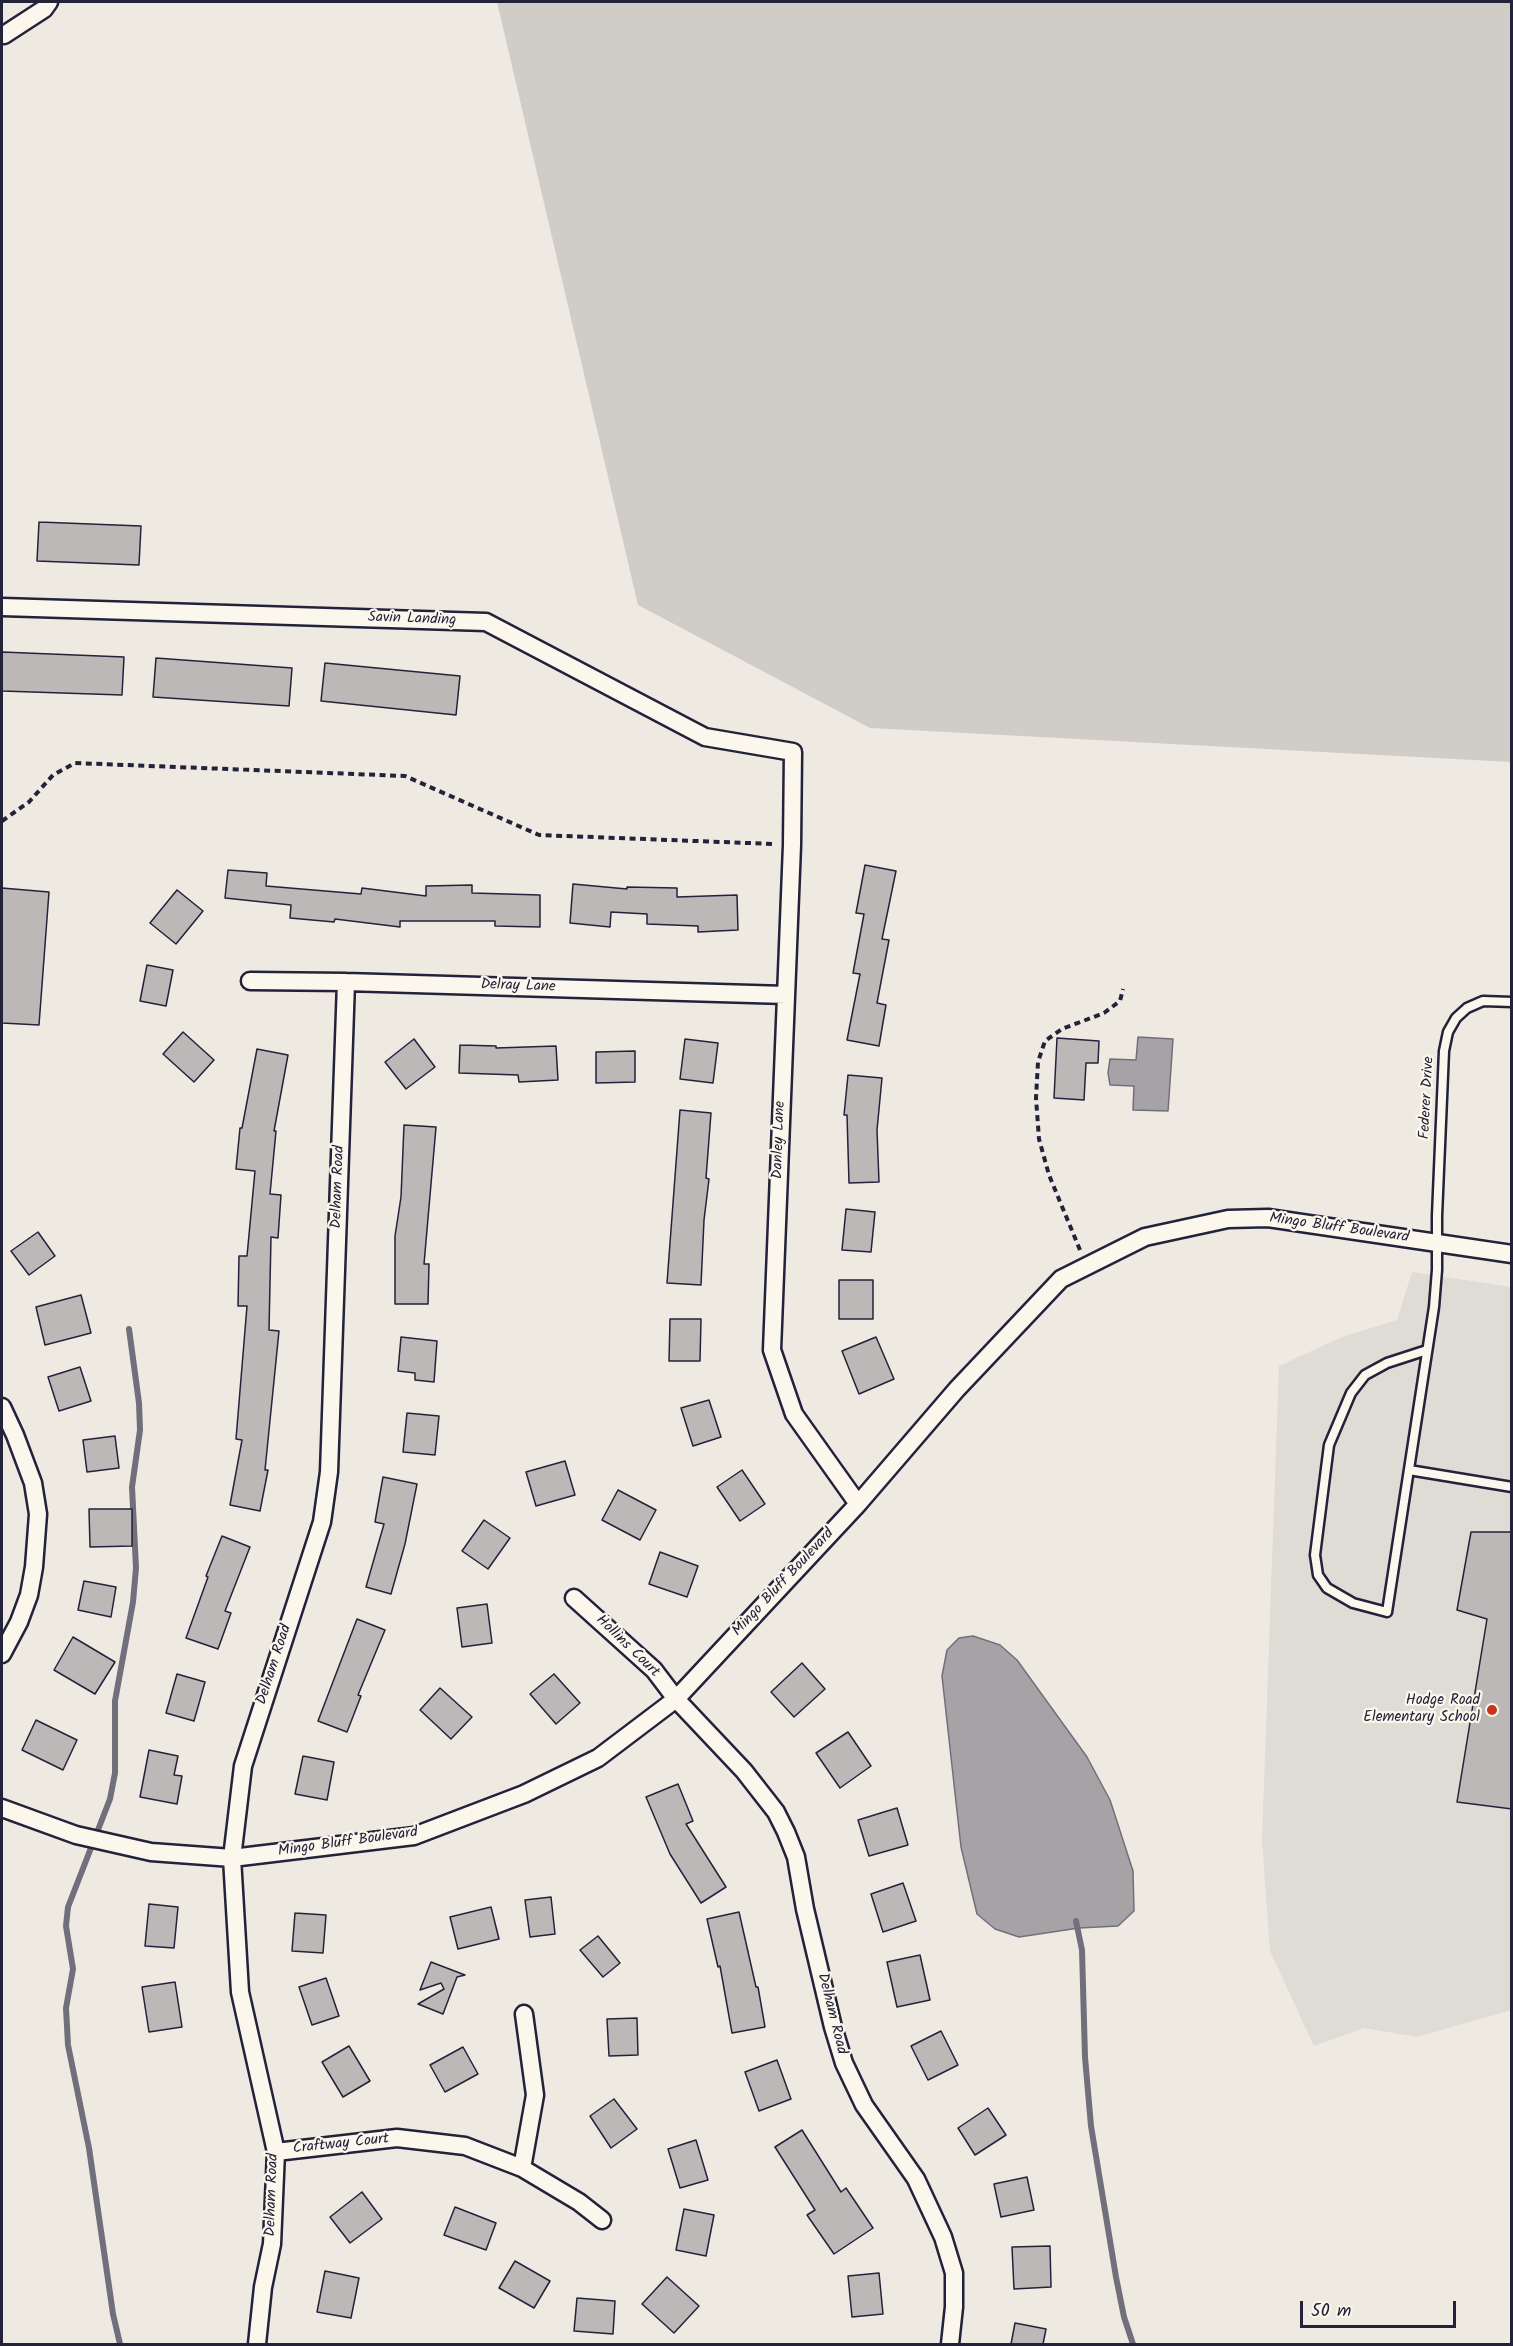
<!DOCTYPE html>
<style>
body{margin:0}
#map{position:relative;width:1513px;height:2346px;overflow:hidden;background:#eeeae2;font-family:Kalam,sans-serif}
canvas{display:block}
.frame{position:absolute;inset:0;border:3px solid #22223b;pointer-events:none}
.scale{position:absolute;left:1300px;top:2301px;width:156px;height:27px;box-sizing:border-box;border:3px solid #22223b;border-top:0;padding-left:8px;font-size:18px;line-height:21px;white-space:nowrap;color:#22223b;-webkit-text-stroke:4px #fbf7ec;paint-order:stroke}
</style>
<div id="map">
<canvas width="1513" height="2346"></canvas>
<div class="frame"></div>
<div class="scale">50 m</div>
</div>
<script>
const ctx = document.querySelector('canvas').getContext('2d');
ctx.lineJoin = 'round';
function fill(path, color) { ctx.fillStyle = color; ctx.fill(path, 'evenodd'); }
const poly = rows => new Path2D(rows.map(r => 'M' + r).join(''));
function trace(path, color, width, dash) { ctx.strokeStyle = color; ctx.lineWidth = width; ctx.lineCap = dash ? 'butt' : 'round'; ctx.setLineDash(dash || []); ctx.stroke(path); }
function label(font, color, halo, rows, align = 'center') {
  ctx.font = font + ' Kalam,sans-serif'; ctx.lineWidth = 4.5; ctx.setLineDash([]); ctx.textBaseline = 'middle'; ctx.strokeStyle = halo; ctx.fillStyle = color; for (const [text, x, y, turn = 0] of rows) {
    ctx.save(); ctx.translate(x, y); ctx.rotate((+turn || 0) * Math.PI / 180); ctx.textAlign = isNaN(turn) ? turn : align; if (halo) ctx.strokeText(text, 0, 0); ctx.fillText(text, 0, 0); ctx.restore();
  }
}
const built = poly([
 [1412,1272,1511,1287,1511,2010,1417,2037,1364,2028,1314,2046,1270,1951,1262,1840,1279,1366,1342,1337,1397,1320]
]);
const green = poly([
 [497,2,1511,2,1511,762,870,728,638,605]
]);
const water = poly([
 [1138,1037,1173,1039,1168,1111,1133,1110,1134,1086,1110,1085,1108,1073,1110,1059,1136,1060,1138,1037],
 [973,1636,1000,1645,1017,1660,1087,1757,1110,1800,1133,1871,1134,1911,1118,1926,1079,1928,1019,1937,995,1929,977,1914,961,1847,942,1676,947,1650,959,1638,973,1636]
]);
const stream = poly([
 [1076,1921,1082,1950,1085,2057,1091,2126,1116,2277,1124,2317,1133,2344],
 [120,2344,113,2314,89,2148,68,2045,66,2008,73,1969,66,1926,68,1907,110,1799,115,1773,115,1701,133,1602,136,1568,132,1487,140,1430,139,1403,129,1329]
]);
const building = poly([
 [39,522,141,526,139,565,37,561,39,522],
 [2,652,124,657,122,695,2,691,2,652],
 [156,658,292,668,289,706,153,697,156,658],
 [325,663,460,676,456,715,321,701,325,663],
 [865,865,896,871,882,939,889,940,877,1003,886,1005,879,1046,847,1040,860,974,853,973,864,914,856,913,865,865],
 [228,870,267,873,266,886,361,894,362,888,426,896,426,886,472,885,472,893,540,895,540,927,495,926,495,921,400,921,400,927,335,919,334,922,290,918,291,905,225,898,228,870],
 [573,884,627,889,627,887,677,888,677,897,737,895,738,930,698,932,698,926,647,924,647,914,611,912,610,927,570,923,573,884],
 [2,888,49,892,39,1025,2,1023,2,888],
 [177,890,203,911,176,944,150,923,177,890],
 [147,965,173,970,166,1006,140,1001,147,965],
 [183,1032,214,1060,194,1082,163,1054,183,1032],
 [1057,1038,1099,1041,1098,1063,1086,1063,1084,1100,1054,1098,1057,1038],
 [414,1039,435,1067,406,1089,385,1062,414,1039],
 [685,1039,718,1043,713,1083,680,1079,685,1039],
 [460,1045,496,1046,496,1048,556,1046,558,1080,519,1082,518,1075,459,1073,460,1045],
 [257,1049,288,1055,274,1131,276,1131,270,1194,281,1195,278,1238,271,1237,269,1330,279,1331,265,1470,268,1470,260,1511,230,1505,242,1440,236,1439,247,1306,238,1306,239,1256,247,1256,255,1171,236,1169,240,1128,242,1128,257,1049],
 [635,1051,635,1082,596,1083,596,1052,635,1051],
 [848,1075,882,1078,877,1130,879,1182,849,1183,847,1115,844,1115,848,1075],
 [680,1110,711,1113,706,1178,709,1179,704,1220,701,1285,667,1283,680,1110],
 [404,1125,436,1127,424,1264,429,1264,428,1304,395,1304,395,1236,401,1197,404,1125],
 [846,1209,875,1212,871,1252,842,1250,846,1209],
 [38,1232,55,1256,29,1275,11,1251,38,1232],
 [839,1280,873,1280,873,1319,839,1319,839,1280],
 [81,1295,91,1333,45,1345,36,1307,81,1295],
 [670,1319,701,1319,700,1361,669,1361,670,1319],
 [401,1337,437,1341,434,1382,415,1380,415,1373,398,1371,401,1337],
 [876,1337,894,1379,859,1394,842,1351,876,1337],
 [80,1367,91,1401,59,1411,48,1377,80,1367],
 [709,1400,721,1437,693,1446,681,1408,709,1400],
 [407,1413,439,1416,435,1455,403,1452,407,1413],
 [115,1436,119,1468,87,1472,83,1440,115,1436],
 [565,1461,575,1495,536,1506,526,1472,565,1461],
 [742,1470,765,1504,740,1521,717,1487,742,1470],
 [383,1477,417,1484,405,1544,391,1594,366,1587,384,1524,375,1522,383,1477],
 [618,1490,656,1510,640,1540,602,1520,618,1490],
 [89,1509,132,1509,132,1546,90,1547,89,1509],
 [484,1520,510,1538,488,1569,462,1551,484,1520],
 [1471,1532,1512,1532,1512,1809,1457,1802,1487,1619,1457,1610,1471,1532],
 [222,1536,250,1547,225,1611,231,1613,218,1649,186,1638,208,1577,206,1576,222,1536],
 [660,1552,698,1566,687,1597,649,1584,660,1552],
 [84,1581,116,1587,111,1617,78,1610,84,1581],
 [487,1604,492,1643,462,1647,457,1608,487,1604],
 [357,1619,385,1630,358,1695,361,1696,347,1732,318,1721,357,1619],
 [73,1637,115,1662,95,1694,54,1670,73,1637],
 [802,1663,825,1689,794,1717,771,1692,802,1663],
 [177,1674,205,1682,194,1721,166,1713,177,1674],
 [554,1674,580,1703,556,1724,530,1694,554,1674],
 [440,1688,472,1717,451,1739,420,1710,440,1688],
 [36,1720,77,1740,63,1770,22,1750,36,1720],
 [848,1732,871,1766,840,1788,816,1753,848,1732],
 [149,1750,178,1756,174,1775,182,1776,177,1804,140,1797,149,1750],
 [303,1756,334,1762,327,1800,295,1794,303,1756],
 [678,1784,693,1821,686,1824,726,1887,701,1903,670,1854,646,1797,678,1784],
 [897,1808,908,1845,869,1856,858,1820,897,1808],
 [903,1883,916,1921,883,1932,871,1894,903,1883],
 [551,1897,555,1934,530,1937,525,1900,551,1897],
 [149,1904,178,1907,174,1948,145,1946,149,1904],
 [491,1907,499,1939,458,1949,450,1917,491,1907],
 [739,1912,756,1987,758,1987,765,2027,732,2033,720,1966,718,1967,707,1919,739,1912],
 [295,1913,326,1915,323,1953,292,1951,295,1913],
 [598,1936,620,1963,603,1977,580,1950,598,1936],
 [920,1955,930,2000,897,2007,887,1962,920,1955],
 [431,1962,465,1975,457,1977,443,2014,418,2004,444,1989,441,1983,420,1990,431,1962],
 [326,1978,339,2016,312,2025,299,1987,326,1978],
 [175,1982,182,2027,149,2032,142,1987,175,1982],
 [637,2018,638,2055,609,2056,607,2019,637,2018],
 [941,2031,958,2065,928,2080,911,2046,941,2031],
 [349,2046,370,2081,343,2097,322,2062,349,2046],
 [463,2047,478,2074,445,2092,430,2065,463,2047],
 [777,2060,791,2099,759,2111,745,2072,777,2060],
 [614,2099,637,2129,611,2148,590,2116,614,2099],
 [988,2108,1006,2135,975,2155,958,2128,988,2108],
 [802,2130,841,2192,846,2188,873,2228,834,2254,807,2215,815,2210,775,2147,802,2130],
 [696,2140,708,2180,680,2188,668,2149,696,2140],
 [1027,2177,1034,2210,1001,2217,994,2184,1027,2177],
 [362,2192,382,2219,350,2243,330,2217,362,2192],
 [455,2207,496,2223,486,2250,444,2235,455,2207],
 [684,2209,714,2215,706,2256,676,2250,684,2209],
 [1050,2246,1051,2287,1014,2289,1012,2247,1050,2246],
 [515,2261,550,2281,534,2308,499,2288,515,2261],
 [325,2271,359,2278,351,2318,317,2312,325,2271],
 [879,2273,883,2314,852,2317,848,2276,879,2273],
 [667,2277,699,2306,674,2333,642,2304,667,2277],
 [577,2298,615,2301,613,2334,574,2331,577,2298],
 [1015,2323,1046,2329,1043,2344,1011,2344,1015,2323]
]);
const path = poly([
 [2,821,29,802,53,775,75,763,405,776,539,835,774,844],
 [1080,1250,1049,1175,1039,1139,1036,1098,1038,1062,1045,1041,1062,1029,1104,1013,1120,1001,1123,989]
]);
const lane = poly([
 [1427,1350,1387,1363,1365,1375,1351,1393,1329,1445,1315,1555,1318,1575,1327,1588,1353,1603,1387,1612,1434,1307,1437,1270,1437,1216,1444,1051,1448,1032,1456,1018,1467,1008,1483,1001,1512,1002],
 [1409,1470,1512,1487]
]);
const street = poly([
 [4,35,44,9,49,2],
 [2,607,486,622,705,737,793,752,792,845,772,1350,794,1414,858,1504],
 [250,981,346,982,786,995],
 [2,1407,15,1435,33,1483,38,1514,34,1567,29,1595,19,1622,2,1654],
 [574,1598,654,1670,676,1699,744,1771,776,1812,786,1832,796,1857,805,1909,833,2027,844,2063,864,2105,916,2179,943,2237,954,2273,954,2307,950,2344],
 [2,1808,76,1835,151,1852,232,1858,414,1836,524,1794,598,1758,676,1699,858,1504,957,1389,1061,1279,1145,1237,1228,1219,1268,1218,1512,1254],
 [276,2152,397,2138,465,2146,522,2168,579,2202,602,2220],
 [522,2168,535,2095,524,2014],
 [257,2344,263,2287,272,2244,276,2152,240,1992,232,1858,243,1766,322,1522,329,1472,346,982]
]);
const markers = [
 [1492,1710,6,"#c8321e"]
];
const streetNames = [
 ["Savin Landing",412,620,2],
 ["Delray Lane",518,987,2],
 ["Federer Drive",1428,1098,-87],
 ["Danley Lane",780,1140,-88],
 ["Delham Road",339,1187,-88],
 ["Mingo Bluff Boulevard",1339,1229,8],
 ["Mingo Bluff Boulevard",784,1583,-47],
 ["Hollins Court",627,1647,44],
 ["Delham Road",275,1665,-72],
 ["Mingo Bluff Boulevard",348,1843,-8],
 ["Delham Road",831,2014,76],
 ["Craftway Court",341,2145,-6],
 ["Delham Road",273,2195,-88]
];
const poiNames = [
 ["Hodge Road",1480,1701],
 ["Elementary School",1480,1718]
];
fill(built, '#dfdbd5');
fill(green, '#d0cdc9');
fill(water, '#a6a3a7');
trace(water, '#716f7c', 1.5);
trace(stream, '#716f7c', 6);
fill(building, '#bcb8b8');
trace(building, '#22223b', 1.5);
trace(lane, '#22223b', 13);
trace(street, '#22223b', 21);
trace(path, '#22223b', 4, [6, 4.5]);
trace(lane, '#fbf7ec', 8);
trace(street, '#fbf7ec', 16);
for (const [x, y, r, color] of markers) { const dot = new Path2D(); dot.arc(x, y, r, 0, 2 * Math.PI); ctx.fillStyle = color; ctx.fill(dot); trace(dot, '#fbf7ec', 2); }
label('15px', '#22223b', '#fbf7ec', streetNames);
label('15px', '#22223b', '#fbf7ec', poiNames, 'right');
</script>
